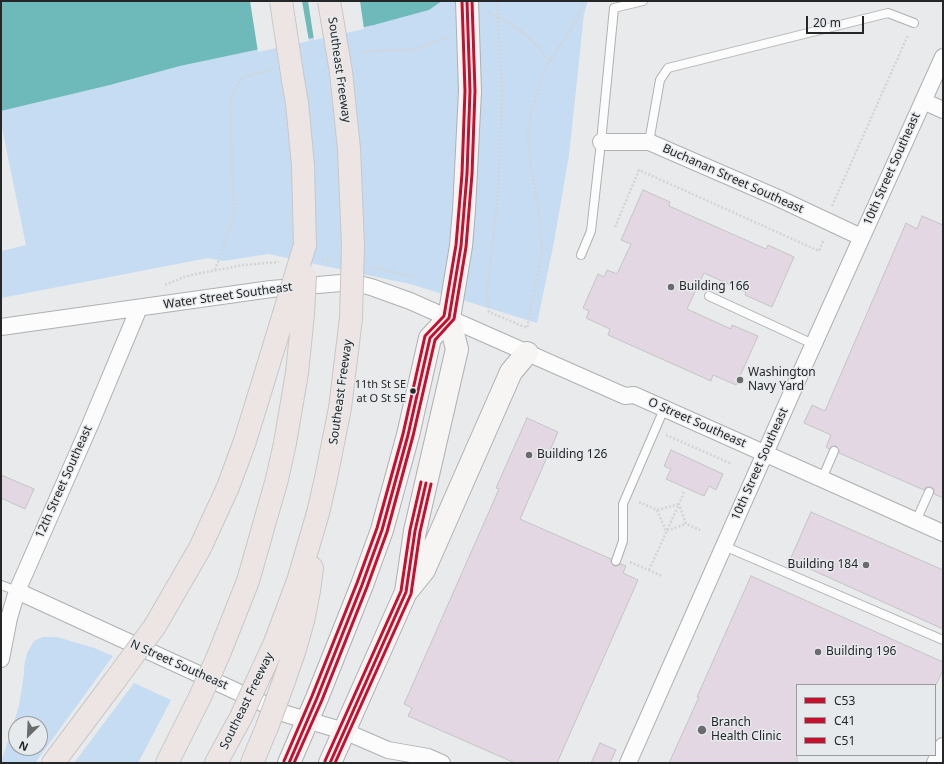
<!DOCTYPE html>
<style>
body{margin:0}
#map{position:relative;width:944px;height:764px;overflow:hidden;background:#e8eaec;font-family:"Noto Sans",sans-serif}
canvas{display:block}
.frame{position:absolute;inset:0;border:2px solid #252627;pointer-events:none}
.legend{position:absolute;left:796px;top:684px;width:140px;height:72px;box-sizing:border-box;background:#e7eaed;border:1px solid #999c9e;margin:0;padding:5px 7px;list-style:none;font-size:12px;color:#252627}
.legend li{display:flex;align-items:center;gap:8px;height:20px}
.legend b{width:20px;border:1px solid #999c9e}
.north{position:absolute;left:8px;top:716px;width:40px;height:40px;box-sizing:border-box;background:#e7eaed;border:1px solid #999c9e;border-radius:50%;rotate:204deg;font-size:11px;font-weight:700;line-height:16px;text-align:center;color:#252627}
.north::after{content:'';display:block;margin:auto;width:14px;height:18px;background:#696b6c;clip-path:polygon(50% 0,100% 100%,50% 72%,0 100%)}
.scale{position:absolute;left:806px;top:16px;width:58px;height:18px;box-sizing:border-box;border:2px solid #252627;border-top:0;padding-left:5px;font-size:12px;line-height:14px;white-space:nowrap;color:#252627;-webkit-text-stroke:3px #e7eaed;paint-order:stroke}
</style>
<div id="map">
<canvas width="944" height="764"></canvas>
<div class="frame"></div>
<ul class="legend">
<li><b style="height:5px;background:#c8102e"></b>C53</li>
<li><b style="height:5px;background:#c8102e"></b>C41</li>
<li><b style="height:5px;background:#c8102e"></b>C51</li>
</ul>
<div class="north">N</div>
<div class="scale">20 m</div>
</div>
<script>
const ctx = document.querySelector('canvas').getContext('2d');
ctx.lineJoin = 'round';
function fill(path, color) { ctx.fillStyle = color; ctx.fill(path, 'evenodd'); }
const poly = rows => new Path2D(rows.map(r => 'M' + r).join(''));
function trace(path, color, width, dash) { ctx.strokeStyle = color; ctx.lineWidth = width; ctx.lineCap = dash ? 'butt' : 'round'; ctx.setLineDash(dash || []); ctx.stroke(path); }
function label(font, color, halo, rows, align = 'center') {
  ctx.font = font + ' "Noto Sans",sans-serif'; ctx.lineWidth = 3; ctx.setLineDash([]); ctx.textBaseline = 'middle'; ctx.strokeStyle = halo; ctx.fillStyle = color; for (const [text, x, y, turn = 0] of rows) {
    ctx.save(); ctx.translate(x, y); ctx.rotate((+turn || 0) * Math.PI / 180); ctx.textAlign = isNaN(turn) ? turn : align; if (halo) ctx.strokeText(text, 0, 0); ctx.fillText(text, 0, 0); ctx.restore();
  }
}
const green = poly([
 [442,1,588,1,584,14,569,155,554,242,537,323,410,284,268,254,223,261,208,258,1,298,1,251,26,245,5,143,1,120,1,111,110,85,180,66,374,25,429,10],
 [43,637,57,637,94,648,113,656,35,763,1,763,19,706,24,674,24,667,27,653,34,641],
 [16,724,40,724,40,748,16,748],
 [134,683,171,700,138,763,74,763]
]);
const water = poly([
 [1,1,442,1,429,10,374,25,180,66,110,85,1,111]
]);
const pier = poly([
 [250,1,302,1,309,41,258,52],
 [308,1,360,1,364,29,314,40]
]);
const building = poly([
 [643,190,670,202,669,206,766,249,768,245,794,257,772,307,745,295,746,292,704,273,687,309,731,329,732,325,758,336,736,385,713,375,711,381,608,335,610,329,586,318,589,311,583,308,598,274,604,277,607,270,617,274,631,244,621,240,643,190],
 [922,216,943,225,943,498,934,494,934,489,931,487,926,487,924,490,839,453,839,450,836,446,833,446,829,449,826,447,831,435,804,423,812,405,825,411,906,223,917,229,922,216],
 [527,418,558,432,520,519,611,559,611,562,614,566,617,566,621,564,626,566,623,573,638,580,557,763,515,763,408,716,412,708,404,704,499,489,496,488,527,418],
 [671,450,723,474,716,490,709,486,704,496,666,479,671,469,664,466,671,450],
 [1,475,34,489,25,509,1,498,1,475],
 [811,512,943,570,943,629,790,560,811,512],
 [751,576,943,662,943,670,936,685,797,685,797,763,669,763,699,697,697,697,751,576],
 [600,743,616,750,610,763,591,763,600,743]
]);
const path = poly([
 [488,13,504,20,520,30,533,42,549,60],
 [359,53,369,51,407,50,416,49,449,36],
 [502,91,498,197,487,294,489,312,527,328,542,253,539,213,529,153,528,130,532,110,544,71,576,20,583,1],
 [832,206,908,35],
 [615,227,639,170,819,251,824,239],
 [322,260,333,261],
 [372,267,414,277],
 [215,270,234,217,230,104,232,95,236,86,242,79,250,75,271,70],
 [165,285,184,277,196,274,244,265,279,262],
 [666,435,732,464],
 [684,492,679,504,686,524,700,530],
 [639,502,657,510,679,504],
 [657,510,666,531,686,524],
 [630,562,662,576],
 [649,570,679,504]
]);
const lane = poly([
 [649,142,660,80,668,68,888,13,914,23],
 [581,255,591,231,601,142,614,8,643,1],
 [709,296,813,344],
 [822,479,834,451],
 [916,521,929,492],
 [724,546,943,640],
 [616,561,623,541,623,504,664,409],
 [1,585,17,591]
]);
const street = poly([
 [923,101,943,110],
 [601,142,649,142,778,198,861,237],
 [1,327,271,289,341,283,355,283,371,287,410,301,625,396,634,395,943,533],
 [17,591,286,714,344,731,388,750,428,757,442,763],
 [1,659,9,618,17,591,90,425,139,308],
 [628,763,793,390,943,57],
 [935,763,943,746]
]);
const secondary = poly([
 [407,591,424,570,511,372,527,353],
 [289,763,317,698,362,585,382,530,408,435,430,338,449,318],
 [330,763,406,592,415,531,457,349,449,318,461,246,464,210,470,91]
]);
const highway = poly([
 [341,72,349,149,353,246],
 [293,80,297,103,303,165,305,245],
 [155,626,200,548,228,487,245,441,283,317],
 [219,654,248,581,277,479,285,443,297,373,303,314],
 [261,673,274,645,298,581,318,513,326,478,340,408,351,318],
 [284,681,295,649,303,621,309,591,312,568],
 [53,763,113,683],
 [167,763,200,697],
 [216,763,241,717],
 [252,763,267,727]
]);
const pathBridge = poly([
 [497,1,500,52,502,91]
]);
const secondaryBridge = poly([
 [467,1,470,91]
]);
const highwayBridge = poly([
 [281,1,293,80],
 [329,1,341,72],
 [303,314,305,276],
 [283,317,305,245],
 [351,318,353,246],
 [113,683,155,626],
 [200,697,219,654],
 [241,717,261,673],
 [267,727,284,681]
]);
const bus1 = poly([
 [289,763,317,698,362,585,382,530,408,435,430,338,449,318,461,246,467,174,470,91,467,1],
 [330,763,406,592,415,531,426,483]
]);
const bus2 = poly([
 [294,763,322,700,367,587,387,532,413,436,435,340,454,319,466,247,472,174,475,91,472,1],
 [335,763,411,594,420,532,431,484]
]);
const bus3 = poly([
 [284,761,312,696,357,583,377,528,403,434,425,336,444,316,456,245,462,174,465,91,462,1],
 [325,761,401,591,410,530,421,482]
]);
const markers = [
 [671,287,4,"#696b6c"],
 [740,380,4,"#696b6c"],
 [413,391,3.5,"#252627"],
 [529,455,4,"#696b6c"],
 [866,565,4,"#696b6c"],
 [818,652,4,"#696b6c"],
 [702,730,5,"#696b6c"]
];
const busNames = [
 ["11th St SE",406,385],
 ["at O St SE",406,399]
];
const streetNames = [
 ["Southeast Freeway",339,70,82],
 ["10th Street Southeast",892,169,-66],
 ["Buchanan Street Southeast",733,179,24],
 ["Water Street Southeast",228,296,-8],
 ["Southeast Freeway",341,392,-82],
 ["O Street Southeast",697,423,24],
 ["10th Street Southeast",760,464,-66],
 ["12th Street Southeast",64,482,-66],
 ["N Street Southeast",179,665,24],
 ["Southeast Freeway",247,701,-64]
];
const poiNames = [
 ["Building 166",679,287],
 ["Washington",748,373],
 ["Navy Yard",748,387],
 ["Building 126",537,455],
 ["Building 184",858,565,"right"],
 ["Building 196",826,652],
 ["Branch",711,723],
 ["Health Clinic",711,737]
];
fill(green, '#c5dcf3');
fill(water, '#6ebabb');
fill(pier, '#e8eaec');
fill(building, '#e2d7e2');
trace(building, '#c4c4c5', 1);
trace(lane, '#aeb0b1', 10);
trace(street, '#aeb0b1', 18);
trace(secondary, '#aeb0b1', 24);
trace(highway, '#c7c8c8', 24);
trace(path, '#d4d4d4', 2.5, [2, 2]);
trace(lane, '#fcfcfc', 8);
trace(street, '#fcfcfc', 16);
trace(secondary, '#f7f5f4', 22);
trace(highway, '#ede5e4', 22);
trace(secondaryBridge, '#aeb0b1', 24, []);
trace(highwayBridge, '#c7c8c8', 24, []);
trace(pathBridge, '#d4d4d4', 2.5, [2, 2]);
trace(secondaryBridge, '#f7f5f4', 22);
trace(highwayBridge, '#ede5e4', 22);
trace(bus1, '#c8102e', 3);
trace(bus2, '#c8102e', 3);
trace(bus3, '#c8102e', 3);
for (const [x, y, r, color] of markers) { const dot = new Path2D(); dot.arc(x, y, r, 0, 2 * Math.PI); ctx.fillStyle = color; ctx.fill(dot); trace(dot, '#e7eaed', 1.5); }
label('11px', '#252627', '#e7eaed', busNames, 'right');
label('12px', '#252627', '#e7eaed', streetNames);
label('12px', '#252627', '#e7eaed', poiNames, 'left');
</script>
